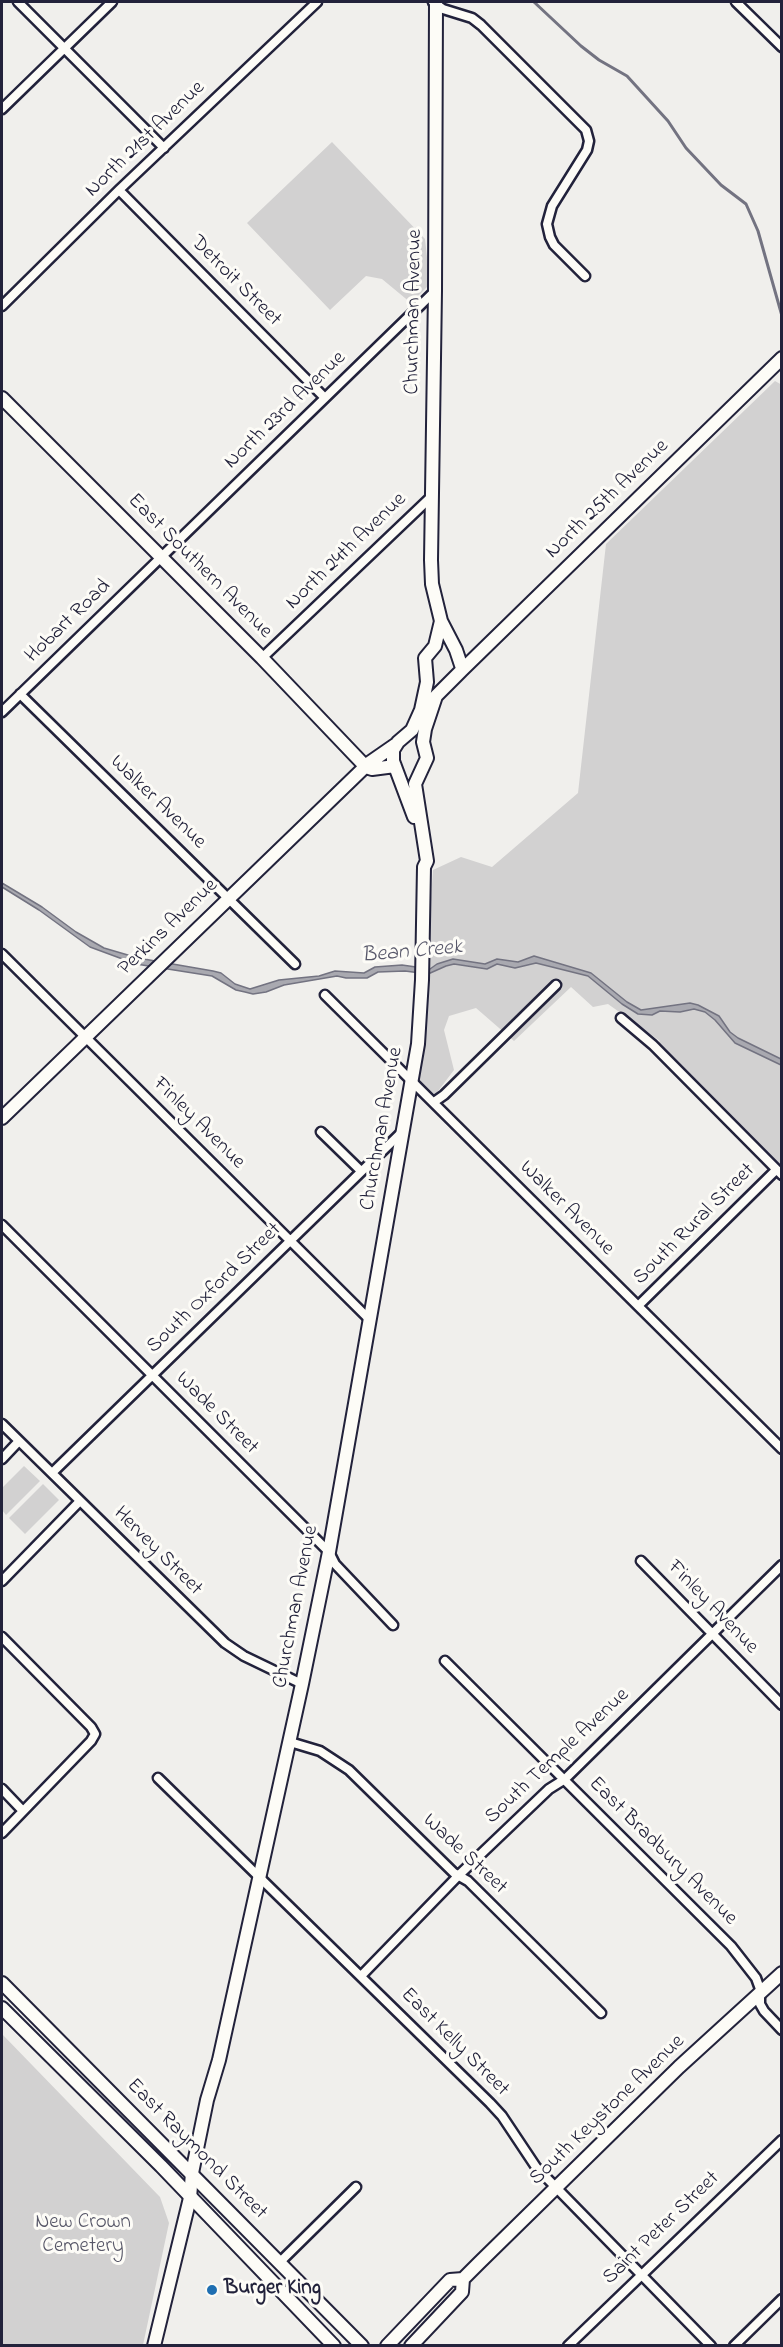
<!DOCTYPE html>
<style>
body{margin:0}
#map{position:relative;width:783px;height:2347px;overflow:hidden;background:#f0efec;font-family:"Indie Flower",sans-serif}
canvas{display:block}
.frame{position:absolute;inset:0;border:3px solid #22223b;pointer-events:none}
</style>
<div id="map">
<canvas width="783" height="2347"></canvas>
<div class="frame"></div>
</div>
<script>
const ctx = document.querySelector('canvas').getContext('2d');
ctx.lineJoin = 'round';
function fill(path, color) { ctx.fillStyle = color; ctx.fill(path, 'evenodd'); }
const poly = rows => new Path2D(rows.map(r => 'M' + r).join(''));
function trace(path, color, width, dash) { ctx.strokeStyle = color; ctx.lineWidth = width; ctx.lineCap = dash ? 'butt' : 'round'; ctx.setLineDash(dash || []); ctx.stroke(path); }
function label(font, color, halo, rows, align = 'center') {
  ctx.font = font + ' "Indie Flower",sans-serif'; ctx.lineWidth = 6; ctx.setLineDash([]); ctx.textBaseline = 'middle'; ctx.strokeStyle = halo; ctx.fillStyle = color; for (const [text, x, y, turn = 0] of rows) {
    ctx.save(); ctx.translate(x, y); ctx.rotate((+turn || 0) * Math.PI / 180); ctx.textAlign = isNaN(turn) ? turn : align; if (halo) ctx.strokeText(text, 0, 0); ctx.fillText(text, 0, 0); ctx.restore();
  }
}
const green = poly([
 [332,142,425,239,430,284,411,303,382,279,366,276,330,310,247,223],
 [775,381,782,385,781,1169,657,1044,660,1041,608,1004,593,1007,571,987,514,1041,476,1008,449,1016,444,1030,454,1070,435,1095,418,1079,433,870,461,857,492,867,578,793,606,544],
 [24,1466,40,1481,6,1515,2,1510,2,1488],
 [43,1484,59,1500,25,1534,9,1518],
 [2,2034,160,2197,169,2223,143,2345,2,2345]
]);
const water = poly([
 [2,883,42,907,76,932,104,948,138,958,213,971,221,973,235,984,250,989,279,980,319,976,335,971,364,973,375,967,402,965,430,969,437,964,453,959,485,964,497,959,518,962,534,956,591,973,627,1002,641,1010,690,1003,698,1005,719,1016,730,1032,738,1038,781,1059,781,1065,735,1043,715,1020,705,1012,694,1009,680,1012,660,1011,652,1015,638,1014,622,1004,588,976,536,963,515,968,497,964,487,969,454,964,446,966,428,974,405,971,378,972,367,978,346,978,337,976,284,985,266,992,253,994,245,992,236,990,212,976,136,964,90,947,39,910,2,887,2,883]
]);
const stream = poly([
 [534,2,581,46,599,60,627,76,668,121,686,148,721,185,746,204,758,231,782,316]
]);
const street = poly([
 [18,2,164,148],
 [433,2,443,9,472,18,481,25,586,130,589,141,587,150,552,206,547,224,550,237,554,245,585,276],
 [736,2,782,47],
 [2,109,112,2],
 [119,190,325,398],
 [2,306,119,190,317,2],
 [262,658,431,497],
 [20,694,295,964],
 [2,712,435,291],
 [2,954,369,1319],
 [325,995,782,1449],
 [621,1018,653,1045,782,1175],
 [434,1102,444,1095,556,985],
 [321,1132,361,1171],
 [2,1225,329,1552,335,1564,393,1625],
 [638,1306,776,1170],
 [2,1424,225,1643,244,1656,302,1684],
 [2,1459,19,1441],
 [52,1473,403,1131],
 [641,1561,782,1705],
 [2,1581,80,1501],
 [2,1637,91,1727,95,1734,91,1741,2,1833],
 [445,1661,731,1946,756,1978,760,1989,760,2004,764,2011,782,2030],
 [290,1742,320,1751,349,1770,454,1873,468,1881,601,2013],
 [158,1778,490,2103,502,2116,536,2167,711,2346],
 [2,1789,23,1811],
 [361,1976,459,1875,549,1789,565,1779,782,1565],
 [280,2262,356,2187],
 [568,2346,782,2140],
 [734,2346,782,2299]
]);
const secondary = poly([
 [2,398,262,658,366,767],
 [461,671,782,358],
 [366,767,372,769,395,766],
 [414,817,393,761,393,750,398,742,412,730,421,710,427,682,425,658,435,646,441,621],
 [2,1118,369,763,395,745],
 [154,2346,190,2198,192,2173,207,2100,219,2060,302,1684,329,1552,418,1044,422,980,424,867,427,861,415,784,427,758,423,742,425,729,436,696,461,671,462,668,456,650,441,621,432,584,431,560,435,291,436,2],
 [387,2346,450,2280,463,2279],
 [411,2346,462,2292,463,2279,479,2263,679,2067,782,1973]
]);
const primary = poly([
 [2,1983,362,2346],
 [2,2008,161,2166,334,2346]
]);
const markers = [
 [212,2290,6,"#1f6fb2"]
];
const streetNames = [
 ["North 21st Avenue",146,140,-44],
 ["Detroit Street",235,282,45],
 ["Churchman Avenue",415,312,-89],
 ["North 23rd Avenue",286,411,-44],
 ["North 25th Avenue",608,500,-44],
 ["North 24th Avenue",347,552,-44],
 ["East Southern Avenue",199,567,45],
 ["Hobart Road",69,622,-44],
 ["Walker Avenue",157,803,44],
 ["Perkins Avenue",169,928,-44],
 ["Finley Avenue",198,1124,45],
 ["Churchman Avenue",383,1129,-80],
 ["Walker Avenue",566,1209,45],
 ["South Rural Street",695,1225,-45],
 ["South Oxford Street",215,1289,-44],
 ["Wade Street",216,1414,45],
 ["Hervey Street",157,1552,45],
 ["Churchman Avenue",297,1607,-79],
 ["Finley Avenue",712,1608,46],
 ["South Temple Avenue",558,1757,-43],
 ["East Bradbury Avenue",662,1852,45],
 ["Wade Street",464,1855,43],
 ["East Kelly Street",454,2043,45],
 ["South Keystone Avenue",608,2111,-44],
 ["East Raymond Street",196,2150,45],
 ["Saint Peter Street",662,2229,-44]
];
const parkNames = [
 ["New Crown",83,2224],
 ["Cemetery",83,2248]
];
const poiNames = [
 ["Burger King",224,2290]
];
const waterNames = [
 ["Bean Creek",412,953,-5]
];
fill(green, '#d2d1d1');
fill(water, '#a9a9b0');
trace(water, '#737381', 1.5);
trace(stream, '#737381', 3);
trace(street, '#22223b', 13);
trace(secondary, '#22223b', 16);
trace(primary, '#22223b', 16);
trace(street, '#fdfcf7', 8);
trace(secondary, '#fdfcf7', 12);
trace(primary, '#fdfcf7', 12);
for (const [x, y, r, color] of markers) { const dot = new Path2D(); dot.arc(x, y, r, 0, 2 * Math.PI); ctx.fillStyle = color; ctx.fill(dot); trace(dot, '#fdfcf7', 2); }
label('21px', '#22223b', '#fdfcf7', streetNames);
label('21px', '#575768', '#fdfcf7', parkNames);
label('bold 21px', '#22223b', '#fdfcf7', poiNames, 'left');
label('italic 22px', '#58586a', '#fdfcf7', waterNames);
</script>
